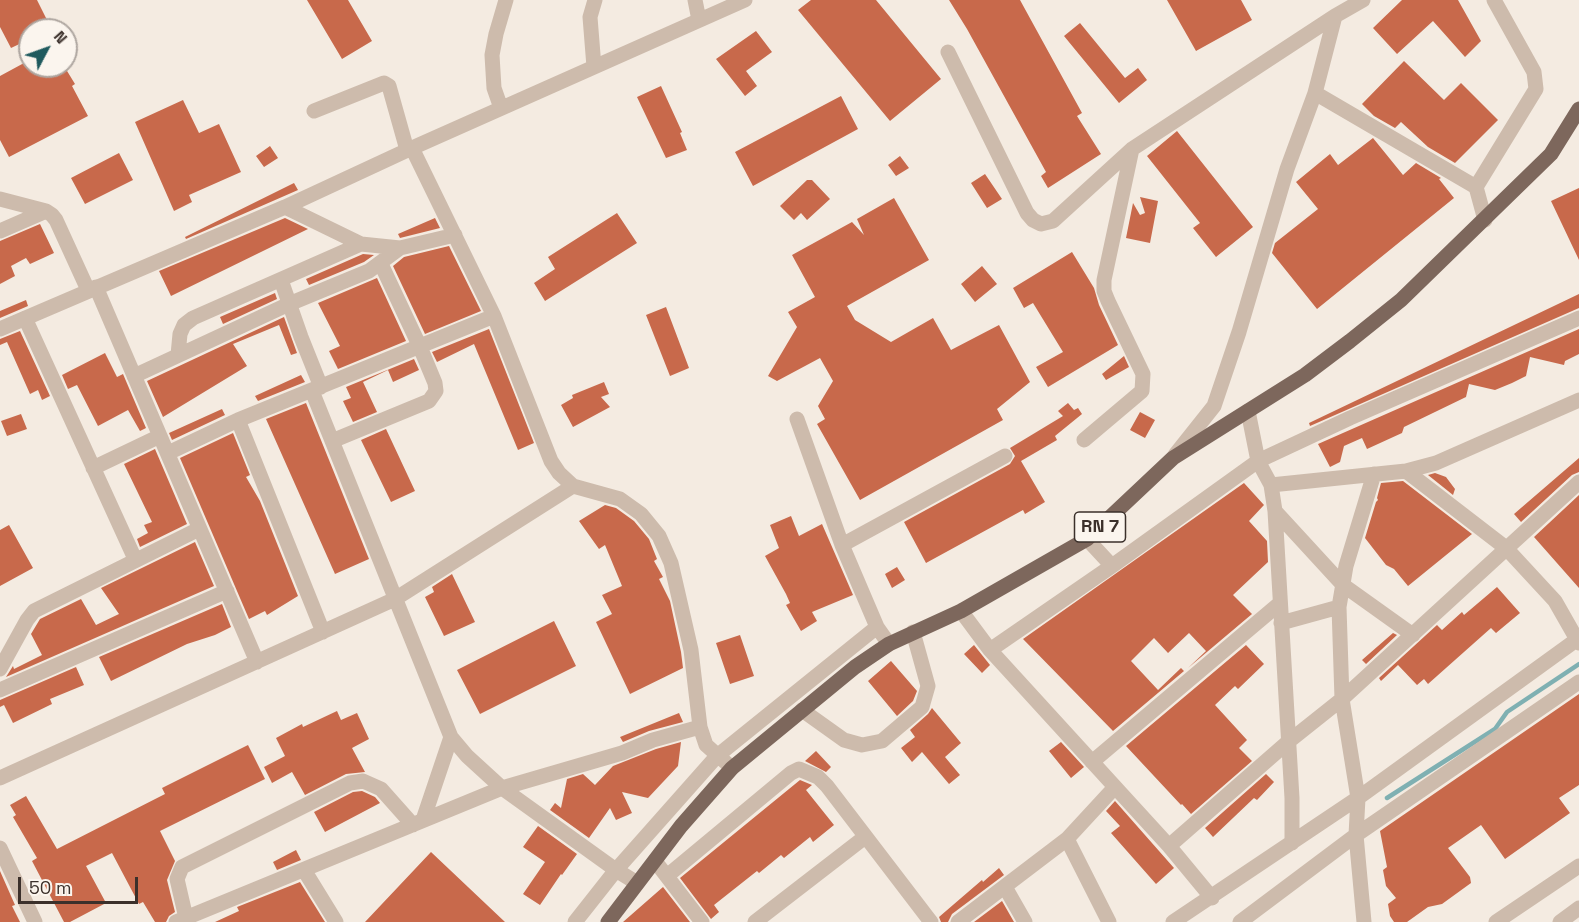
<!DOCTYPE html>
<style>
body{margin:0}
#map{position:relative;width:1579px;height:922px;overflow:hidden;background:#f4ebe1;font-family:"Space Grotesk",sans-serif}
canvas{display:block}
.north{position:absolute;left:18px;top:18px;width:60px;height:60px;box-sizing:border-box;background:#fbf5ee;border:2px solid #aea6a0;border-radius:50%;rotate:49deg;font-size:16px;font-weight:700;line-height:24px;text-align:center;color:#3b302b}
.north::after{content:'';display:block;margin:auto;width:21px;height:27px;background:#1f5a5e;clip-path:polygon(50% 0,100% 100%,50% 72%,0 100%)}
.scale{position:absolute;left:18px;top:877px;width:120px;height:27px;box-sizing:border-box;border:3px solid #3b302b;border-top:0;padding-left:8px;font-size:18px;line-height:21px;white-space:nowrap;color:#3b302b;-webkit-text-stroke:4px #fbf5ee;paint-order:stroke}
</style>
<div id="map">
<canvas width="1579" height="922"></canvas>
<div class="north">N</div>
<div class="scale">50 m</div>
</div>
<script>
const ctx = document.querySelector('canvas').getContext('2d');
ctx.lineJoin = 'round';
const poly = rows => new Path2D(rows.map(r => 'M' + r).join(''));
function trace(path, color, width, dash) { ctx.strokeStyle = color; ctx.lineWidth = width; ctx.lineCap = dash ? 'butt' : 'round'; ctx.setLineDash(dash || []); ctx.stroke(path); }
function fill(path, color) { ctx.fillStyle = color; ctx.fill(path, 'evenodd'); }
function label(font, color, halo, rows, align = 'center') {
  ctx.font = font + ' "Space Grotesk",sans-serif'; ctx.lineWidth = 5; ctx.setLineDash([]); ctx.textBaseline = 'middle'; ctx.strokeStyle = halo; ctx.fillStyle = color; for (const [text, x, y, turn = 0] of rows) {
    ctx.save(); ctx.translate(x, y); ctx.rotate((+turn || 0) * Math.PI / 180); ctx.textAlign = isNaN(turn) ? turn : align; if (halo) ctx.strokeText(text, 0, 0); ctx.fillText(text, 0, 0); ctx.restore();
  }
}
const stream = poly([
 [1387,798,1495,729,1507,712,1579,664]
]);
const building = poly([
 [0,0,37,0,52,30,30,30,30,39,11,48,0,27],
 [307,0,348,0,372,41,342,59],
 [811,0,876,0,941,79,890,121,798,10],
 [949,0,1020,0,1082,113,1077,116,1101,154,1048,188,1041,176,1046,172,967,29],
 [1167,0,1241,0,1252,20,1196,51],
 [1402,0,1458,0,1481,41,1465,57,1433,21,1397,54,1373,28],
 [1080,23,1125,78,1138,68,1147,80,1119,103,1064,36],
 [756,31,772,52,746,71,757,86,745,96,716,59],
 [1404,61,1444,100,1461,83,1498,120,1455,163,1428,147,1401,122,1395,128,1374,116,1362,104],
 [24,63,25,66,64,66,75,84,72,86,88,116,9,157,0,140,0,76],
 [661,86,682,132,680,133,687,150,666,158,637,97],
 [841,96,858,129,753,186,735,152],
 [183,100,199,133,219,124,241,172,189,195,192,202,174,211,135,122],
 [1177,131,1253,227,1216,257,1193,228,1200,223,1147,156],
 [1373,138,1403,175,1416,163,1441,178,1439,179,1454,198,1317,309,1272,253,1275,243,1318,209,1296,182,1330,154,1338,165],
 [270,146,278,158,264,167,256,156],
 [119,153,133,180,85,204,71,178],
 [900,156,909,168,896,176,888,165],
 [985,174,1002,199,987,208,971,183],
 [807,180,812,180,830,199,807,220,801,213,794,220,780,206],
 [294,183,298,190,186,239,185,237],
 [1579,188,1579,260,1551,201],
 [1140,197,1158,201,1150,243,1126,238,1133,203,1140,215,1145,213],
 [894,198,929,260,847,306,855,320,891,342,933,318,951,350,999,325,1030,382,997,409,1003,420,860,500,817,424,825,419,818,406,833,381,820,358,777,381,768,376,797,327,788,312,815,297,792,255,852,222,864,235,857,219],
 [617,213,637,243,545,301,534,283,555,269,548,257],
 [285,218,308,229,171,296,159,271],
 [435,218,440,228,400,238,398,234],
 [40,224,54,253,30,264,26,258,11,266,15,276,0,284,0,241],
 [449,246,481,311,425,334,393,266,404,257],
 [1072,252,1094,288,1099,305,1118,345,1048,387,1036,367,1063,352,1033,303,1024,308,1013,288],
 [363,254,374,255,364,262,309,285,306,279],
 [982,266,997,284,975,302,961,284],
 [377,278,406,341,338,369,329,351,340,346,318,303],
 [275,293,277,299,223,324,220,317],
 [1579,294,1579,308,1310,426,1309,423],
 [26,300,28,306,0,318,0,311],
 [666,307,689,368,670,376,646,315],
 [284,317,297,353,291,355,279,325,233,344,247,366,163,417,147,381],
 [489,329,534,443,518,450,474,344,437,362,432,352],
 [1579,329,1579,354,1565,361,1564,365,1530,357,1526,376,1512,383,1495,390,1469,384,1466,397,1404,427,1402,433,1367,449,1362,438,1344,446,1340,462,1330,467,1318,444],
 [20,331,50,396,42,400,38,390,30,394,7,342,0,345,0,339],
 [105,353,117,377,123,374,146,428,140,431,128,410,98,426,77,385,68,389,62,375],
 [1124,356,1129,367,1106,380,1102,374],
 [414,359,419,370,393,382,388,370,363,382,377,412,353,422,343,401,351,398,346,387],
 [301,375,305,382,258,401,255,396],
 [604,382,609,394,601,397,610,407,573,427,561,405,573,398,572,395],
 [306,403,369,559,335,574,266,419],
 [1068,403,1074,410,1078,408,1082,414,1055,436,1057,440,1021,461,1045,502,1025,514,1023,510,926,563,904,522,1010,464,1015,456,1010,448,1063,416,1058,411],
 [222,409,225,415,172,440,169,433],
 [1140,412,1155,420,1145,438,1130,430],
 [21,414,27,429,7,436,1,421],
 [386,429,415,491,391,502,361,440],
 [233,433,250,475,246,477,260,501,298,596,267,615,265,611,249,619,180,458],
 [155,449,187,524,140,547,137,539,148,533,144,525,152,522,124,464],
 [1579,458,1579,472,1572,475,1521,522,1514,514],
 [1435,473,1446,477,1455,489,1453,495,1428,475],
 [1403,481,1472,534,1408,586,1394,569,1386,565,1365,538,1376,502,1378,500,1377,498,1381,483],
 [1244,483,1264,505,1249,521,1267,541,1268,562,1233,595,1252,614,1188,668,1206,651,1189,633,1168,653,1154,638,1131,661,1158,690,1181,668,1184,671,1113,731,1023,639],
 [1579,495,1579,588,1534,537],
 [605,505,616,508,634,521,649,539,657,559,654,561,663,577,659,579,670,601,681,652,683,668,630,694,596,622,612,614,602,595,622,586,605,545,599,549,579,521],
 [791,516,799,536,822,524,853,595,812,612,817,621,801,631,786,605,790,603,786,594,765,556,779,548,770,525],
 [9,525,33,568,0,586,0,530],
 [195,542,214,586,6,677,13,666,14,669,42,655,31,634,40,619,81,599,96,625,119,614,101,588],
 [897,567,905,580,892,588,885,574],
 [452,574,475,622,444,636,425,597,434,592,432,587],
 [1497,587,1520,613,1496,633,1491,628,1428,684,1424,679,1417,685,1398,665,1381,681,1379,678,1437,625,1442,630,1462,612,1464,615],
 [222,604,231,627,215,635,187,644,111,681,99,657],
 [554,621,576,666,480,714,457,670],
 [1393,633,1397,635,1366,664,1362,660],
 [740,635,754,676,730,684,716,643],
 [974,645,990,665,982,673,964,654],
 [1246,645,1264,664,1238,689,1235,686,1215,705,1247,740,1239,748,1252,761,1191,814,1182,804,1181,805,1126,746],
 [891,661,917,691,913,701,897,716,868,681],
 [76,667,84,685,50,699,52,704,13,723,4,705,0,707,0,700],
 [1579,694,1579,785,1559,798,1570,813,1505,859,1481,825,1448,848,1470,877,1471,883,1442,904,1428,907,1407,922,1394,922,1390,916,1388,904,1396,898,1386,886,1383,870,1387,867,1380,831],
 [932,708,961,743,945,757,960,775,949,784,922,752,912,762,901,748,915,737,910,730,928,714],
 [337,711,341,720,357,713,369,739,352,748,365,772,346,774,305,795,292,772,272,783,264,767,285,756,276,738,302,724,303,727],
 [679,713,683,722,649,731,623,742,620,737],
 [681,742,678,766,648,798,622,792,632,813,616,820,610,808,589,838,550,810,555,803,561,808,567,779,583,774,595,785,613,766,656,749],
 [1061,742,1084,767,1071,778,1049,751],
 [248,745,265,779,160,831,175,861,167,880,175,912,169,916,166,922,155,922,143,902,139,904,112,853,86,866,106,903,70,922,64,922,32,861,37,858,13,817,16,815,10,805,26,796,57,849,165,794,162,788],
 [816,751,831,767,826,772,805,761],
 [1266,774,1274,782,1257,800,1254,798,1213,837,1205,828],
 [800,780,812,785,806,790,834,825,813,842,810,837,784,858,781,855,759,873,757,871,714,905,719,912,711,919,680,878],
 [362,791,375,797,380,803,325,832,314,812,353,792],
 [1115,801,1174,868,1156,884,1111,833,1120,826,1106,811],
 [538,826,577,854,562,875,561,874,540,905,523,894,545,862,523,847],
 [296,850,301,860,277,870,273,862],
 [431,852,505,922,365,922],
 [999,868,1004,875,952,914,948,922,941,922,939,917,982,880,983,882],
 [0,871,15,905,12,906,20,922,0,922],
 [300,882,325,922,215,922,239,911,237,907],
 [663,887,690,922,623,922],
 [1002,901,1014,922,974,922]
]);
const minor = poly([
 [695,0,699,20],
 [948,52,1027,213,1033,220,1041,224,1053,221,1132,149,1335,16,1363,0],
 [594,67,590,17,595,0],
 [1315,93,1476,187],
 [501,108,494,88,492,55,496,34,506,0],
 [314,111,384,83,389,86,407,150],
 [412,148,494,316,551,461,559,473,573,486,620,499,641,514,659,536,671,563,691,650,700,727,706,745,732,768],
 [0,199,46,211,52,215,56,220,88,290],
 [285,207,361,244,400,248,455,235],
 [1485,220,1476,187,1536,89,1534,72,1494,0],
 [0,231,46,211],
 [281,280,301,337,321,387],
 [96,287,257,662],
 [25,318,135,559],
 [0,329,285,207,412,148,745,0],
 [178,355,180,334,184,325,193,318,361,244],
 [134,376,289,304,369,271,400,248],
 [312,391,451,737,467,756,502,788,616,870,637,883],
 [1248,411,1258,461,1271,485,1275,511,1292,798,1292,843],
 [797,419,842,545,877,627,889,644],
 [238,420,323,632],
 [1084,440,1142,391,1143,374,1108,301,1104,291,1104,280,1132,149],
 [332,441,429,401,436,391,435,383,420,347,381,264],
 [168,453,238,420,494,316],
 [1175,455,1214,406,1239,332,1287,169,1315,93,1335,16],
 [93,468,160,436],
 [1406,471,1506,548,1555,601,1579,643],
 [1271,485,1406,471,1436,463,1579,400],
 [1275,511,1343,585,1413,635],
 [1087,539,1112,566],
 [842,545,1005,456],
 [961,611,990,650,1169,846,1212,898],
 [1281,623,1339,607],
 [990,650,1112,566,1258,461,1350,418,1579,318],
 [0,669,27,620,34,611,199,529],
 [0,690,227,591],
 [802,710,844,740,862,745,882,741,922,707,928,686,913,632],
 [1092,762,1279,604],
 [0,778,395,599,573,486],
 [423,820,451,737],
 [1067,839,1109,922],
 [1169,846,1288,742,1342,699,1339,607,1346,566,1374,474],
 [0,848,35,922],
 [655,861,702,922],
 [304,870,336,922],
 [667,876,791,773,799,769,818,777,827,786,931,922],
 [1005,887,1025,922],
 [186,918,177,879,182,867,350,783,363,781,381,789,413,825],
 [176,922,502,788,622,753,653,740,700,727],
 [575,922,616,870,717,756,877,627],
 [755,922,865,837],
 [958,922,1067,839,1115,787],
 [1173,922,1358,798,1579,638],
 [1240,922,1356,835,1579,682],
 [1364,922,1356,835,1358,798,1342,699,1579,482],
 [1496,922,1579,866],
 [1560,922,1579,908]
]);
const major = poly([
 [608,922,681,826,732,768,855,667,889,644,961,611,1087,539,1173,458,1305,375,1350,341,1401,300,1551,154,1579,109]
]);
const shields = [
 [1100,527,51]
];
const shieldNames = [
 ["RN 7",1100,527]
];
trace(stream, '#7fb0b2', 4.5);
fill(building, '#c8694b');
trace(minor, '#cdbbac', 15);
trace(major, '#7d675c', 15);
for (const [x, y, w] of shields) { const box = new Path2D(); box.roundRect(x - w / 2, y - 15, w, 30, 4.5); ctx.fillStyle = '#fbf5ee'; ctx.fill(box); trace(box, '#3b302b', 1.5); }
label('bold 18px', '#3b302b', null, shieldNames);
</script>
